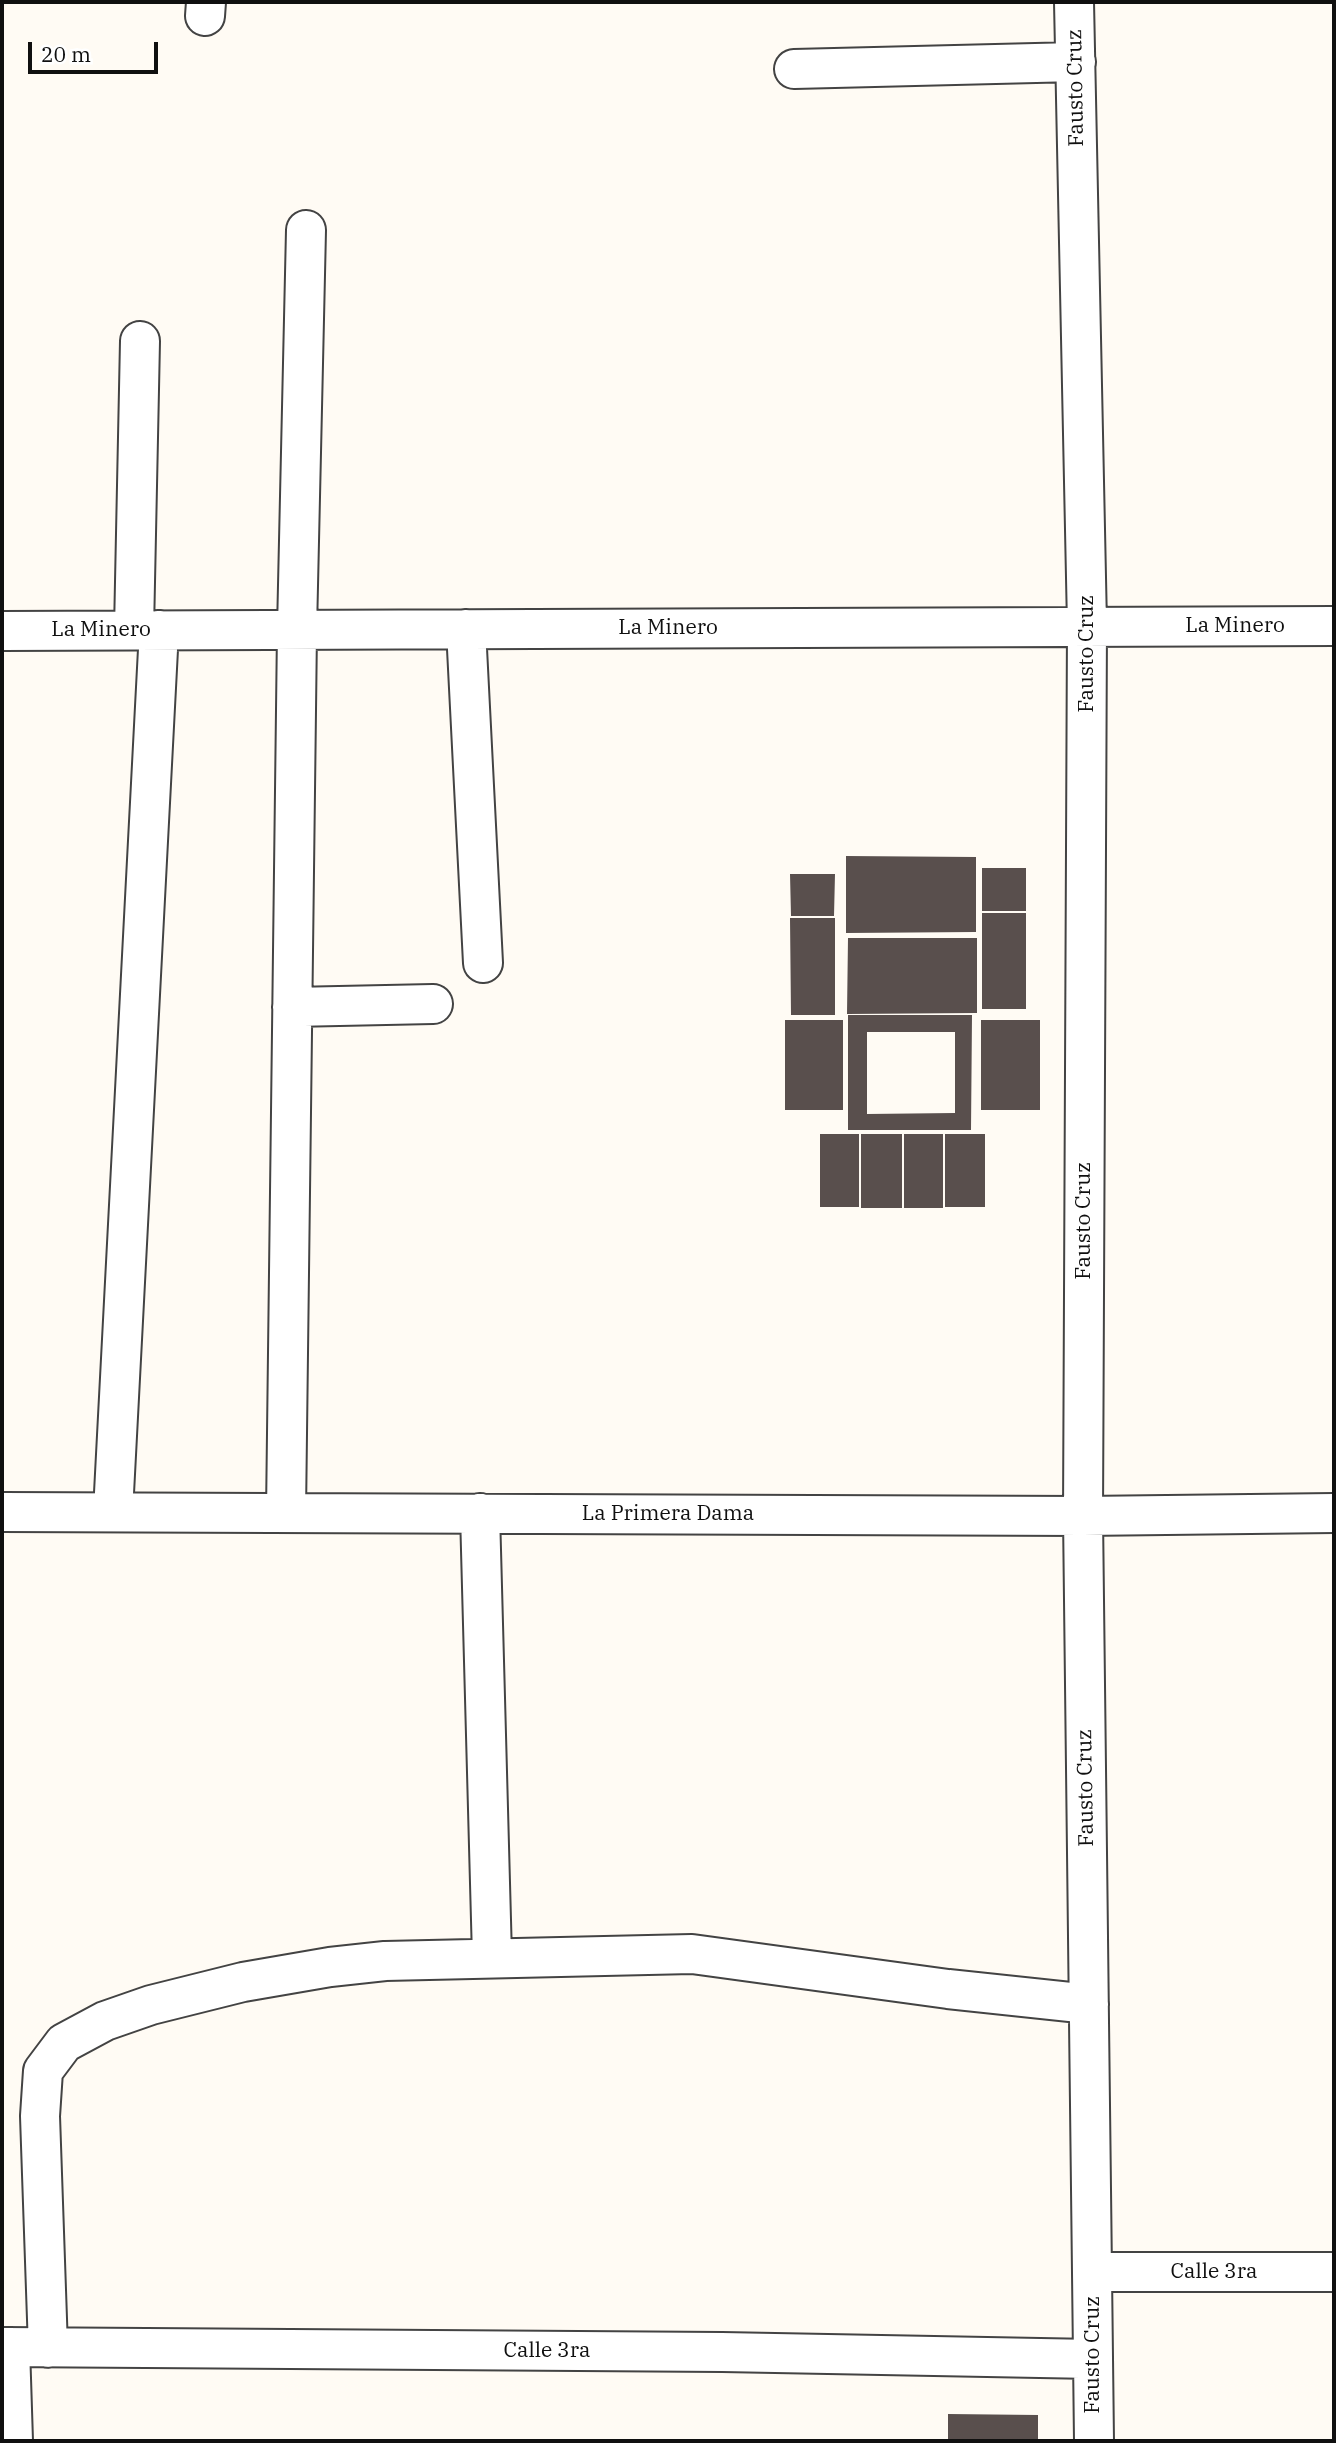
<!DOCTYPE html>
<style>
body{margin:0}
#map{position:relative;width:1336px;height:2443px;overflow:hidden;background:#fffbf4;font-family:"IBM Plex Serif",serif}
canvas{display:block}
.frame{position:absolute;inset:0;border:4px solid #101010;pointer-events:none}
.scale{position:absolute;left:28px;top:42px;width:130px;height:32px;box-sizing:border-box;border:4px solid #101010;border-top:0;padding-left:9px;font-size:21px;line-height:24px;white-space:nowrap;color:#101010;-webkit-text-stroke:5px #fff;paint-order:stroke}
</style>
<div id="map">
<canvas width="1336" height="2443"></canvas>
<div class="frame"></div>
<div class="scale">20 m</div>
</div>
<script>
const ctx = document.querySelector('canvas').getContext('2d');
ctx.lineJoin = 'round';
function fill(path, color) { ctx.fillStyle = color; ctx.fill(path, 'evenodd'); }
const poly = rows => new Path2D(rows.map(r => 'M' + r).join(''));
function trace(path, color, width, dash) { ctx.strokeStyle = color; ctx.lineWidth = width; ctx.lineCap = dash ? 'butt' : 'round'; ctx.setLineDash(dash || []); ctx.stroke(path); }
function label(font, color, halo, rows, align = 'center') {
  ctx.font = font + ' "IBM Plex Serif",serif'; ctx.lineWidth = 7; ctx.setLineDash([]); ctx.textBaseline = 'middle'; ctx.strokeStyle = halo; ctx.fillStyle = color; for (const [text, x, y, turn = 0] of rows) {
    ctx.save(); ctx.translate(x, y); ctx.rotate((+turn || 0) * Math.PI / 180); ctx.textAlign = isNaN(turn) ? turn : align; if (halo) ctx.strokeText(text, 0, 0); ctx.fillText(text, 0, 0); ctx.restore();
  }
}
const building = poly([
 [846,856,976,857,976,932,846,933],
 [982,868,1026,868,1026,911,982,911],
 [790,874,835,874,834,916,791,916],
 [982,913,1026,913,1026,1009,982,1009],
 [790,918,835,918,835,1015,791,1015],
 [848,938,977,938,977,1013,847,1014],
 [848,1015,972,1015,971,1130,848,1130],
 [867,1032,955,1032,955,1113,867,1114],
 [785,1020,843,1020,843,1110,785,1110],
 [981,1020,1040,1020,1040,1110,981,1110],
 [820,1134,859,1134,859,1207,820,1207],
 [861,1134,902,1134,902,1208,861,1208],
 [904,1134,943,1134,943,1208,904,1208],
 [945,1134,985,1134,985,1207,945,1207],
 [948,2414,1038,2415,1038,2441,948,2441]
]);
const minor = poly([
 [1074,2,1087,625,1083,1516,1094,2441],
 [205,16,206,2],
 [794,69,1076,62],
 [466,629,483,963],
 [134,630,140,341],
 [2,631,1334,626],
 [292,1007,433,1004],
 [2,1512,1083,1516,1334,1513],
 [113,1512,159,630],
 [286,1513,297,630,306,230],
 [480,1513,492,1957],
 [1093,2272,1334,2272],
 [2,2347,722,2352,1093,2359],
 [10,2347,13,2441],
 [48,2348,40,2116,43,2071,64,2043,105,2021,151,2005,243,1982,330,1967,385,1961,692,1954,948,1989,1089,2004]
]);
const streetNames = [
 ["Fausto Cruz",1076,88,-91],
 ["La Minero",1235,626],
 ["La Minero",668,628],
 ["La Minero",101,630],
 ["Fausto Cruz",1087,654,-90],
 ["Fausto Cruz",1084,1221,-90],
 ["La Primera Dama",668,1514],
 ["Fausto Cruz",1086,1788,-91],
 ["Calle 3ra",1214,2272],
 ["Calle 3ra",547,2351],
 ["Fausto Cruz",1093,2355,-90]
];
fill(building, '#594f4d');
trace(minor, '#434343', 42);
trace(minor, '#fff', 38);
label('21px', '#101010', '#fff', streetNames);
</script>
